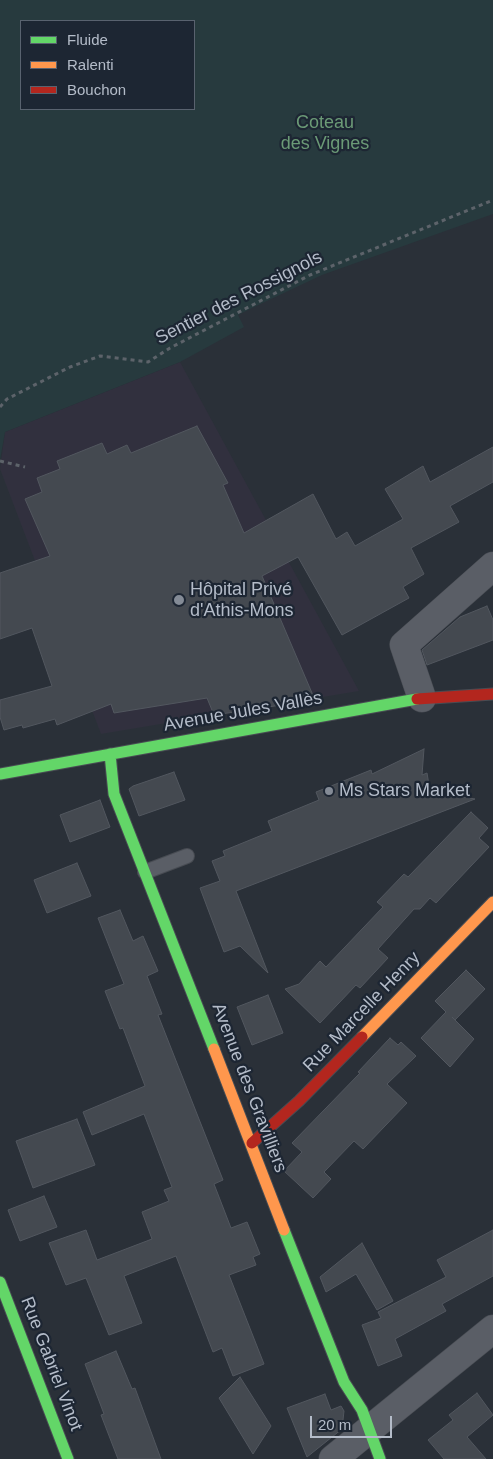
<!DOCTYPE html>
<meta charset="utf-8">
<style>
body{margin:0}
#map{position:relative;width:493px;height:1459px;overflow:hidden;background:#2a3038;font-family:Arial,sans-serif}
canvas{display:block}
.legend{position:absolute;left:20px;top:20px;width:175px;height:90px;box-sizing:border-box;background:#1d2633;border:1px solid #59626f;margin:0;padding:6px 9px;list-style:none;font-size:15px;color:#b4bcc9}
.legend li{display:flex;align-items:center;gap:10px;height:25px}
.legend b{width:25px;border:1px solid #59626f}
.scale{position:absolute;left:310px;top:1416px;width:82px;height:22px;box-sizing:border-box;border:2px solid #b4bcc9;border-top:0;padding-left:6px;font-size:15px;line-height:18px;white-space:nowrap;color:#b4bcc9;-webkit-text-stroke:4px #1d2633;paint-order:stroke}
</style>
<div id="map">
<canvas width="493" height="1459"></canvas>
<ul class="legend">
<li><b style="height:6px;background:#63d668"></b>Fluide</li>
<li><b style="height:6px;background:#ff974d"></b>Ralenti</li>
<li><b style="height:6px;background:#b3261e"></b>Bouchon</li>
</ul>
<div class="scale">20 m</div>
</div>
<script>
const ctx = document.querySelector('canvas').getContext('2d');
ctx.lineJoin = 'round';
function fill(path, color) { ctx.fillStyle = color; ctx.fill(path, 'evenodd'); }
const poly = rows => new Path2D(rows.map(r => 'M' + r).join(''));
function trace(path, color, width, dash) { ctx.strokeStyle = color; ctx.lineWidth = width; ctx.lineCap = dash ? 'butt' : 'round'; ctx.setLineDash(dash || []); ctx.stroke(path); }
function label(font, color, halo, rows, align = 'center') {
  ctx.font = font + ' Arial,sans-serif'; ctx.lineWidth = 4.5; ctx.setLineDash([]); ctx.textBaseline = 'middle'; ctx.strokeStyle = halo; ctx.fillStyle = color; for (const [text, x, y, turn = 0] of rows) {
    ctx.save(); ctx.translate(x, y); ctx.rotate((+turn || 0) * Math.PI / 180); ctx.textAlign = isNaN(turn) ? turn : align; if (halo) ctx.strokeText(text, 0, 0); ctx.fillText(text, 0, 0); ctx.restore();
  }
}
const medical = poly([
 [180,362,359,691,101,734,0,469,5,432]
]);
const green = poly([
 [0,0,493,0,493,214,322,275,252,308,238,315,244,327,180,362,5,432,0,460],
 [194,21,194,109,21,109,21,21]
]);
const building = poly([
 [197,426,228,483,223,485,244,533,313,494,336,539,347,532,355,546,403,519,385,489,423,466,430,482,493,447,493,482,450,506,459,522,411,548,424,574,403,587,409,598,342,635,298,557,262,576,315,700,214,715,207,698,114,713,111,704,57,725,55,719,23,728,22,725,4,730,0,717,0,700,52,686,32,628,0,639,0,573,50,556,25,499,42,492,37,478,60,469,57,461,102,443,107,454,127,445,131,453,197,426],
 [487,606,493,620,493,640,427,665,422,650,460,617,487,606],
 [424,749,422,775,427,773,430,791,475,799,236,891,268,973,240,946,224,952,200,888,220,881,212,861,225,856,223,851,272,831,268,821,319,800,316,792,371,770,372,774,424,749],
 [174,772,185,800,139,816,129,789,133,786,174,772],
 [100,800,110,827,70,842,60,815,100,800],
 [471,812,488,828,479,838,489,847,436,903,430,898,420,909,414,909,378,949,388,958,360,988,356,985,320,1023,285,989,299,984,320,961,326,967,383,907,377,902,404,874,408,877,471,812],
 [77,863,91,896,47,913,34,880,77,863],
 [120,910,133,941,143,936,158,971,147,976,162,1014,158,1015,223,1180,214,1184,231,1228,247,1222,260,1254,253,1257,256,1265,229,1275,264,1364,233,1376,222,1348,213,1352,176,1256,124,1276,142,1323,109,1335,86,1278,66,1285,49,1243,86,1230,97,1260,152,1239,142,1212,169,1201,164,1190,172,1187,144,1114,92,1135,83,1112,145,1086,123,1028,120,1029,105,991,124,984,98,918,120,910],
 [466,970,485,989,455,1020,452,1017,474,1039,450,1067,421,1038,446,1012,435,1001,466,970],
 [268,995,283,1033,252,1045,237,1007,268,995],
 [390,1038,398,1045,401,1042,416,1056,387,1084,407,1103,363,1149,354,1141,324,1172,331,1179,313,1198,284,1171,302,1152,292,1143,360,1073,358,1072,390,1038],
 [77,1119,95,1165,33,1188,16,1141,77,1119],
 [44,1196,57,1227,20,1241,8,1210,44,1196],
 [493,1230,493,1276,442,1304,446,1311,395,1339,402,1356,378,1366,362,1325,381,1318,378,1312,446,1277,437,1260,493,1230],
 [362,1243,393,1301,377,1310,356,1274,326,1292,320,1277,362,1243],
 [116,1351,132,1389,135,1388,161,1459,118,1459,101,1415,104,1414,85,1364,116,1351],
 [240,1377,271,1426,253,1454,219,1398,240,1377],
 [477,1393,493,1415,467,1437,486,1459,444,1459,428,1440,453,1420,449,1415,477,1393],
 [325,1394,331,1410,341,1406,344,1411,342,1429,307,1457,287,1408,325,1394]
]);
const path = poly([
 [0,407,7,399,70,367,100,356,148,362,170,348,310,275,493,200],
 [0,461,25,467]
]);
const lane = poly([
 [145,872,187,856]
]);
const street = poly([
 [422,698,404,645,493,566],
 [333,1459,493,1329]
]);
const fast = poly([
 [110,754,114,794,214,1049],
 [0,774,417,699],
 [284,1230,344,1382,362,1410,380,1459],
 [0,1282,68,1459]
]);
const slow = poly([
 [362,1037,493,902],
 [214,1049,284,1230]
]);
const jam = poly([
 [417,699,493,694],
 [252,1143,299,1101,362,1037]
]);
const markers = [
 [179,600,6,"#848b96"],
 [329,791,5,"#848b96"]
];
const parkNames = [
 ["Coteau",325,123],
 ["des Vignes",325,144]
];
const streetNames = [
 ["Sentier des Rossignols",239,298,-27],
 ["Avenue Jules Vallès",243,712,-10],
 ["Rue Marcelle Henry",362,1012,-46],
 ["Avenue des Gravilliers",249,1088,69],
 ["Rue Gabriel Vinot",51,1364,69]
];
const poiNames = [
 ["Hôpital Privé",190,590],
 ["d'Athis-Mons",190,611],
 ["Ms Stars Market",339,791]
];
fill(medical, '#31303e');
fill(green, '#273a3e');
fill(building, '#444950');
trace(building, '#52575f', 1);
trace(lane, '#484c53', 16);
trace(street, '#484c53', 29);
trace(fast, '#484c53', 13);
trace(slow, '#484c53', 13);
trace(jam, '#484c53', 13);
trace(path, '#5d636a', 3, [4, 4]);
trace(lane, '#5a5e66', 14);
trace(street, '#5a5e66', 28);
trace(fast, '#63d668', 11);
trace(slow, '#ff974d', 11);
trace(jam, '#b3261e', 11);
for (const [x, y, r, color] of markers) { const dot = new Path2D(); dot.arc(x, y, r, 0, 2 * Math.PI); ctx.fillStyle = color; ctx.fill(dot); trace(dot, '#1d2633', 2); }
label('18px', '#6b9a76', '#1d2633', parkNames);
label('18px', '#b4bcc9', '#1d2633', streetNames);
label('18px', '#b4bcc9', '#1d2633', poiNames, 'left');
</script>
